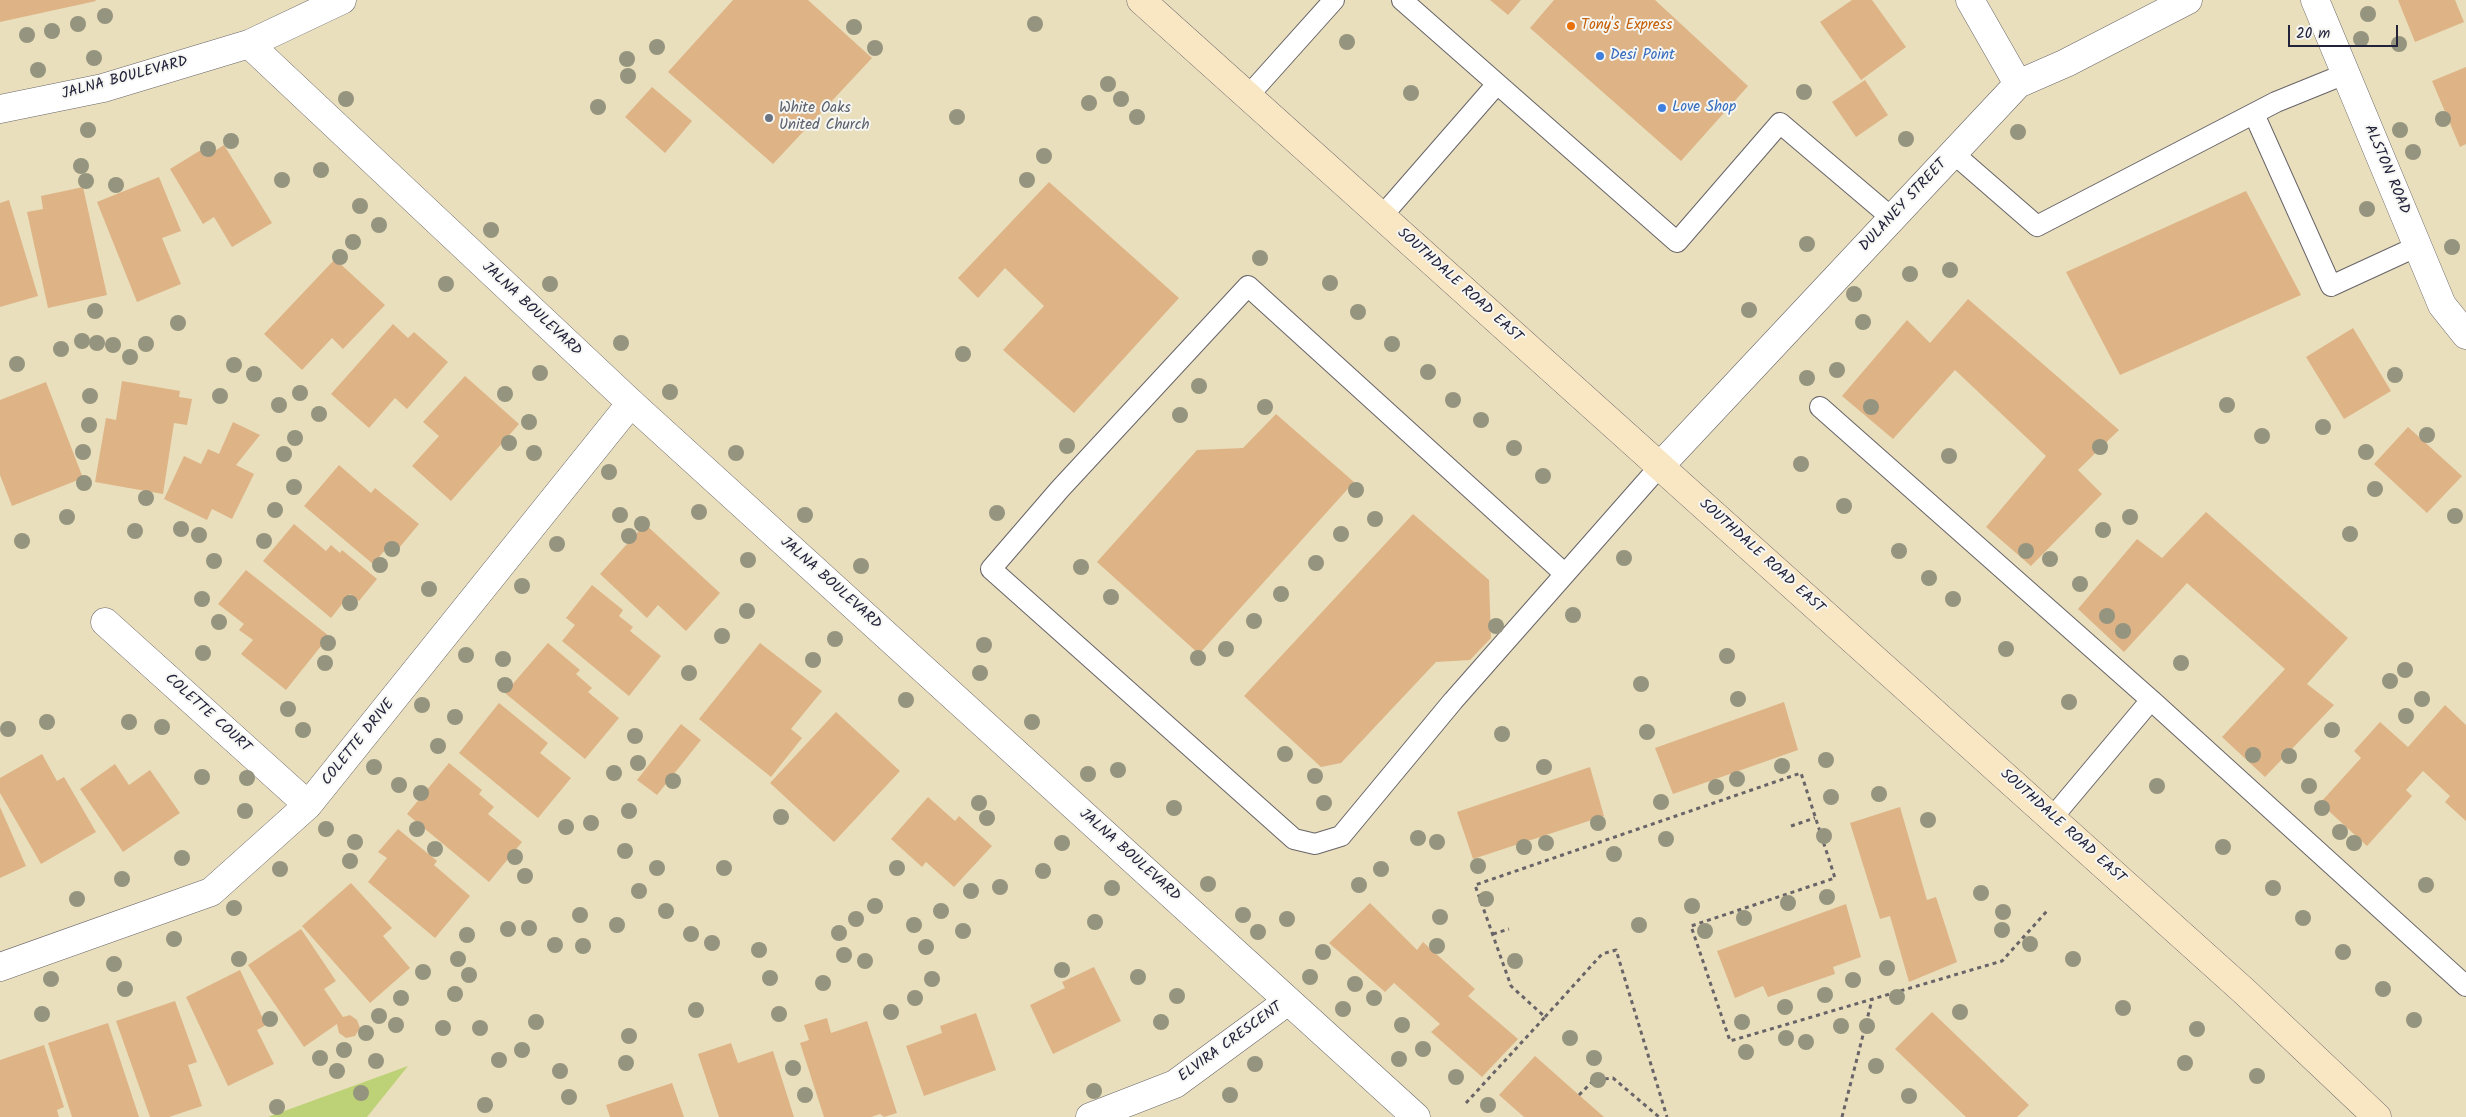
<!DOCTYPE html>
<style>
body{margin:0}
#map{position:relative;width:2466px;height:1117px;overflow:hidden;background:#e9dfbc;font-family:Kalam,sans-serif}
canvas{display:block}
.scale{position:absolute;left:2288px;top:25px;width:110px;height:22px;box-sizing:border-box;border:2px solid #22223b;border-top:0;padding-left:6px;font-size:15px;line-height:18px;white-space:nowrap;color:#22223b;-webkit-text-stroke:4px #f6f6f2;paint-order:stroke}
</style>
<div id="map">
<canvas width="2466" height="1117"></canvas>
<div class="scale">20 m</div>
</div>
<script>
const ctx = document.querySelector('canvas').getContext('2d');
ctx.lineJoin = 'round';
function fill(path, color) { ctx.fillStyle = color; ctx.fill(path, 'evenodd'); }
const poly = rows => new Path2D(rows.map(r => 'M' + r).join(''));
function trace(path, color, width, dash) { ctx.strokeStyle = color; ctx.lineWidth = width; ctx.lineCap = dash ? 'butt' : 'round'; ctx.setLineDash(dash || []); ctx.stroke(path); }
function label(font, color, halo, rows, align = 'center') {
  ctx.font = font + ' Kalam,sans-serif'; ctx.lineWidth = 4; ctx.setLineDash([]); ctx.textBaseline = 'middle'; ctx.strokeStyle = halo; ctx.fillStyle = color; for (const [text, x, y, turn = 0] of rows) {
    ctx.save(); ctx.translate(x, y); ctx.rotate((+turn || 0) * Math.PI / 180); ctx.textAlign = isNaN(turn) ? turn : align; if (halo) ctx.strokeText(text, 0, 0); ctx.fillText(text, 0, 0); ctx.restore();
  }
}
const green = poly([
 [408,1066,367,1117,268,1117]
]);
const building = poly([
 [0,0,95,0,96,1,0,22],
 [733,0,808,0,872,58,773,164,668,72],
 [1490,0,1521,0,1508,15],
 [1554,0,1655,0,1748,86,1681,161,1530,28],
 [1852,0,1872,0,1906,47,1861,80,1820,22],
 [2398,0,2455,0,2464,22,2415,42],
 [2466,67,2466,144,2460,147,2432,81],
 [1865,80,1888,115,1856,137,1832,102],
 [652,87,692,121,665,153,625,117],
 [224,145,272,223,232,247,214,217,203,224,170,169,201,150,205,157],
 [159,177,181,231,162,238,181,284,137,302,97,202],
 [1049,182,1179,298,1074,413,1003,350,1044,306,1005,268,978,298,958,278],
 [83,187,107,295,48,308,27,212,43,209,41,196],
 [2246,191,2301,295,2120,375,2066,272],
 [9,200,38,296,0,307,0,203],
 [335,259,385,305,343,349,332,338,302,370,264,334],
 [1968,299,2119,430,2078,470,2102,494,2031,566,1986,527,2046,456,1955,370,1893,439,1842,396,1907,320,1930,343],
 [393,324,408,338,414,332,448,362,407,409,395,398,369,428,331,394],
 [2353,328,2391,391,2344,419,2306,357],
 [465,376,519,424,451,501,412,466,439,436,423,422],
 [122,381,180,391,179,397,192,399,187,425,174,423,163,494,95,482,106,418,116,420],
 [46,382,83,478,12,506,0,475,0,400],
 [1276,414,1354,482,1199,654,1097,562,1197,450,1243,448],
 [233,422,260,435,236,465,254,474,232,519,212,509,207,520,164,499,184,456,201,464,208,449,219,454],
 [2408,427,2462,476,2427,513,2374,464],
 [339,465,371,493,375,488,419,524,399,548,392,542,373,564,304,506],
 [2206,512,2348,638,2307,684,2334,705,2265,777,2222,737,2285,669,2187,583,2124,652,2078,609,2137,539,2162,558],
 [1413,514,1489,580,1491,638,1470,660,1436,662,1341,763,1321,767,1244,696],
 [294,524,326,551,331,545,340,553,342,550,377,579,359,601,350,594,331,618,263,561],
 [645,524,720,593,686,631,658,605,647,618,600,574],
 [246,570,329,636,286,690,241,654,253,640,239,630,244,624,218,604],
 [592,585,623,610,619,616,633,627,630,631,661,656,629,696,562,641,575,625,566,618],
 [548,643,580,670,576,674,592,688,588,692,619,718,585,759,505,693],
 [760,643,822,691,791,729,802,738,771,777,699,719],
 [1784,702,1798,750,1673,794,1655,748],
 [499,703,548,743,540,753,571,778,538,818,459,753],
 [2445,705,2466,725,2466,821,2445,802,2450,796,2423,771,2406,790,2412,796,2367,846,2320,803,2361,758,2354,751,2380,722,2408,747],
 [836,712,900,771,834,842,770,783],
 [681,724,701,740,657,795,637,780],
 [42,754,57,781,64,777,96,832,41,864,0,793,0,778],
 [449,763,482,790,479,794,494,807,488,814,522,842,489,882,407,814],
 [115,764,129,785,150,770,180,813,123,852,80,789],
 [1590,767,1604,816,1473,859,1457,812],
 [928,797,955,821,959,816,992,846,954,887,926,862,922,867,891,839],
 [0,807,26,866,0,878],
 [1900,807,1927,900,1936,897,1957,962,1909,982,1890,916,1880,919,1850,823],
 [398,829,437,861,434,865,470,896,435,938,368,882,387,858,378,852],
 [351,883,392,928,383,936,410,968,370,1003,302,926],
 [1370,903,1417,950,1423,942,1475,989,1468,996,1518,1039,1482,1077,1431,1032,1440,1024,1394,983,1385,992,1329,943],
 [1846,904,1861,957,1833,967,1835,974,1768,997,1763,986,1735,998,1717,951],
 [301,929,336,981,324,989,343,1017,350,1015,357,1020,360,1028,355,1036,346,1038,339,1033,337,1024,304,1047,248,965],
 [1094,967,1121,1021,1053,1054,1030,1005,1065,988,1062,982],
 [240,970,266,1025,257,1030,274,1064,228,1086,186,997],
 [175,1001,197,1062,188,1065,202,1106,169,1117,150,1117,116,1021],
 [1932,1012,2029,1105,2017,1117,1966,1117,1895,1049],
 [976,1013,996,1070,924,1096,906,1046,942,1033,940,1026],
 [827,1018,831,1033,867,1021,897,1113,884,1117,880,1114,871,1117,824,1117,800,1043,809,1040,804,1025],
 [108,1023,139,1117,72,1117,48,1043],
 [731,1043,738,1063,773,1051,794,1117,719,1117,698,1054],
 [44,1045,64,1107,57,1110,59,1117,0,1117,0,1060],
 [1535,1056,1579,1095,1604,1117,1524,1117,1499,1095],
 [672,1083,684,1117,610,1117,606,1105]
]);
const path = poly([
 [1791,826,1815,818],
 [1493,934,1509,929],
 [1545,1017,1602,954,1616,950,1667,1117],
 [1579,1095,1594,1080,1613,1078,1659,1117],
 [1466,1103,1545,1017,1511,986,1475,885,1801,773,1835,878,1691,926,1730,1041,2002,961,2047,911],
 [1842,1117,1872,1000]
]);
const service = poly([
 [1402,0,1677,242,1780,123,1892,218],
 [1248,96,1334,0],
 [2254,114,2331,286,2418,246],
 [1953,153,2037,226,2276,102,2345,74],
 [1382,216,1497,84],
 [1820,407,2151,700,2052,818],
 [1565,574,1248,286,1060,489,991,569,1294,839,1315,844,1341,836,1453,701,1565,574,1660,466],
 [2151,700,2466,986]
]);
const minor = poly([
 [1970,0,2018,84],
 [2315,0,2442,305,2466,335],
 [1660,466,2018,84,2066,63,2188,0],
 [105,622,308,805],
 [0,967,211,892,308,805,631,403],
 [1090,1117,1175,1084,1288,1001]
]);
const tertiary = poly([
 [249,44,631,403,1416,1117],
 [0,109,103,88,249,44,342,0]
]);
const secondary = poly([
 [1141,0,2245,992,2377,1117]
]);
const trees = [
 [2368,14],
 [105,16],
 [78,24],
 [1035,24],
 [854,27],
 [52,31],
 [27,35],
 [2361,39],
 [1347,42],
 [2399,44],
 [657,47],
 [875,48],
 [94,58],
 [627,59],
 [38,70],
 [628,76],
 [1108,84],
 [1804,92],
 [1411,93],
 [346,99],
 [1121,99],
 [1089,103],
 [598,107],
 [957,117],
 [1137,117],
 [2443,119],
 [88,130],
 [2400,130],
 [2018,132],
 [1906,139],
 [231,141],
 [208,149],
 [2413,152],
 [1044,156],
 [81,166],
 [321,170],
 [282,180],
 [1027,180],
 [86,181],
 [116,185],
 [360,206],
 [2367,209],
 [379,225],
 [491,230],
 [353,242],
 [1807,244],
 [2452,247],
 [340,257],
 [1260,258],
 [1950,270],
 [1910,274],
 [1330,283],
 [446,284],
 [550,284],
 [1854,294],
 [1749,310],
 [95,311],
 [1358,312],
 [1863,322],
 [178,323],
 [82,341],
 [97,343],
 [621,343],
 [146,344],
 [1392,344],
 [113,345],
 [61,349],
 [963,354],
 [130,357],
 [17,364],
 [234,365],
 [1837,370],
 [1428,372],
 [540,373],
 [254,374],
 [2395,375],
 [1807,378],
 [1199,386],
 [670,392],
 [300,393],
 [505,394],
 [90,396],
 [220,396],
 [1453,400],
 [279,405],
 [2227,405],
 [1265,407],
 [1871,407],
 [319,414],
 [1180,415],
 [1481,420],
 [529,422],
 [89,425],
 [2323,427],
 [2427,435],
 [2262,436],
 [295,438],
 [509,443],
 [1067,446],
 [2100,447],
 [1514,448],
 [83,452],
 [2366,452],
 [534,453],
 [736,453],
 [284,454],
 [1949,456],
 [1801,464],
 [609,472],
 [1543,476],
 [84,483],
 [294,487],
 [2375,489],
 [1356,490],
 [146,498],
 [1844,506],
 [275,510],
 [699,512],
 [997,513],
 [620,515],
 [805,515],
 [2455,516],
 [67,517],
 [2130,517],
 [1375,519],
 [642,524],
 [181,529],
 [2103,530],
 [135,531],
 [1341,534],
 [2350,534],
 [199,535],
 [629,536],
 [22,541],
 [264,541],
 [557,544],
 [392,549],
 [1899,551],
 [2026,551],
 [1624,558],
 [2050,559],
 [748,560],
 [214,561],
 [1316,563],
 [380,565],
 [861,566],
 [1081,567],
 [1929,578],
 [2080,584],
 [522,586],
 [429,589],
 [1281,594],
 [1111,597],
 [202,599],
 [1953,599],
 [350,603],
 [747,611],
 [1573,615],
 [2107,616],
 [1254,621],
 [219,622],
 [1496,626],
 [2123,631],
 [722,636],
 [835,639],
 [328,643],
 [984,645],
 [1226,649],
 [2006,649],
 [203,653],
 [466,655],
 [1727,656],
 [1198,658],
 [503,659],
 [813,660],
 [325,663],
 [2181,663],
 [2405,670],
 [689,673],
 [980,673],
 [2390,681],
 [1641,684],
 [505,685],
 [1738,699],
 [2422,699],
 [906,700],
 [2069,702],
 [422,705],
 [288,709],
 [2406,716],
 [455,717],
 [47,722],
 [129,722],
 [1032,722],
 [162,727],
 [8,729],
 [303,730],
 [2332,730],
 [1647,732],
 [1502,734],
 [635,736],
 [438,746],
 [1285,754],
 [2253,755],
 [2289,756],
 [1826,760],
 [638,763],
 [1782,766],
 [374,767],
 [1544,767],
 [1118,770],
 [614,773],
 [1088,774],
 [1315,776],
 [202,777],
 [247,778],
 [1737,779],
 [673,781],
 [399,785],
 [2157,786],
 [2309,786],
 [1716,787],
 [421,793],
 [1879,794],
 [1831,797],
 [1661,802],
 [979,803],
 [1324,803],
 [1174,808],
 [2322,808],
 [245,811],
 [629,811],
 [781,817],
 [987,818],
 [1928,820],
 [591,823],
 [1598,823],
 [566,827],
 [326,829],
 [417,829],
 [2340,832],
 [1824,836],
 [1418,838],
 [1666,839],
 [355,842],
 [1437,842],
 [1062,843],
 [1546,843],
 [2354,843],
 [1524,847],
 [2223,847],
 [435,849],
 [625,851],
 [1614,854],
 [515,857],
 [182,858],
 [350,861],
 [1478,866],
 [657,868],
 [724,868],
 [897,868],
 [280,869],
 [1381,869],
 [1043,871],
 [525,876],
 [122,879],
 [1208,884],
 [1359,885],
 [2426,885],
 [1000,887],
 [1112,888],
 [2273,888],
 [639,891],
 [971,891],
 [1981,893],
 [1827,897],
 [77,899],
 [1486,899],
 [1788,903],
 [875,906],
 [1692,906],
 [234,908],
 [666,911],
 [941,911],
 [2003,912],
 [580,915],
 [1243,915],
 [1440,917],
 [1744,918],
 [2303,918],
 [856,919],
 [1287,919],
 [1095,922],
 [617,925],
 [914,925],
 [1639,925],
 [529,928],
 [508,929],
 [2002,930],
 [963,931],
 [1705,931],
 [1258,932],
 [839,933],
 [691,934],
 [467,935],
 [174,939],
 [712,943],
 [2030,944],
 [555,945],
 [583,946],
 [1437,946],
 [926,947],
 [759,950],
 [1323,952],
 [2343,952],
 [844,955],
 [239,959],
 [458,959],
 [2073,959],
 [865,961],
 [1515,961],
 [114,964],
 [1887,968],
 [1062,970],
 [423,972],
 [469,975],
 [1138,977],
 [1310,977],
 [770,978],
 [51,979],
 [932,979],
 [1853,980],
 [823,983],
 [1355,984],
 [125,989],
 [2383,989],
 [455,994],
 [1825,995],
 [1177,996],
 [1897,997],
 [401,998],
 [915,998],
 [1374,998],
 [1785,1007],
 [2123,1008],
 [1343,1009],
 [696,1010],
 [891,1012],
 [1960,1012],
 [42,1014],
 [779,1014],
 [379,1016],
 [270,1019],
 [2414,1020],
 [536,1022],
 [1161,1022],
 [1742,1022],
 [396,1025],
 [1402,1025],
 [1841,1026],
 [1867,1026],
 [443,1028],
 [480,1028],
 [2197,1029],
 [366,1033],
 [629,1036],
 [1570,1038],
 [1786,1038],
 [1806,1042],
 [1423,1049],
 [344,1050],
 [522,1050],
 [1746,1052],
 [320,1058],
 [1594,1058],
 [1399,1059],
 [499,1060],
 [376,1061],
 [626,1063],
 [2185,1063],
 [1255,1064],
 [1876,1066],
 [793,1068],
 [337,1071],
 [560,1071],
 [2257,1076],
 [1456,1077],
 [1598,1080],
 [1094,1091],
 [361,1093],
 [805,1095],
 [1230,1095],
 [1909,1096],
 [569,1097],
 [485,1105],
 [1488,1105],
 [277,1107]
];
const markers = [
 [1571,26,5,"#e8710a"],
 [1600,56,5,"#3f7fe0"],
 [1662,108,5,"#3f7fe0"],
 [769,118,5,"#6b7280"]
];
const foodNames = [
 ["Tony's Express",1581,26]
];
const shopNames = [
 ["Desi Point",1610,56],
 ["Love Shop",1672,108]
];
const streetNames = [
 ["JALNA BOULEVARD",125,79,-15],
 ["ALSTON ROAD",2386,170,67],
 ["DULANEY STREET",1904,206,-47],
 ["SOUTHDALE ROAD EAST",1459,286,42],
 ["JALNA BOULEVARD",531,310,43],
 ["SOUTHDALE ROAD EAST",1761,557,42],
 ["JALNA BOULEVARD",830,584,42],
 ["COLETTE COURT",207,714,42],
 ["COLETTE DRIVE",359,743,-51],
 ["SOUTHDALE ROAD EAST",2062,827,42],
 ["JALNA BOULEVARD",1129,856,42],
 ["ELVIRA CRESCENT",1231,1043,-36]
];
const worshipNames = [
 ["White Oaks",779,109],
 ["United Church",779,126]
];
fill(green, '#bdd276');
fill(building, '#deb487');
trace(service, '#686468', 22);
trace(minor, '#686468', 29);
trace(tertiary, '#686468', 29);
trace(secondary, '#686468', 29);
trace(path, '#686468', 3, [4, 4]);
trace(service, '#fff', 20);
trace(minor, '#fff', 28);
trace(tertiary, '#fff', 28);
trace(secondary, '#f9e7c3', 28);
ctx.fillStyle = '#95947f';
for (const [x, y] of trees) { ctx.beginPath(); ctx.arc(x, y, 8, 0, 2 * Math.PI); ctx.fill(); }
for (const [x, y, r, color] of markers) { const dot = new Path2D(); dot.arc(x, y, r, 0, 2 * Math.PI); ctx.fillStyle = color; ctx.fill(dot); trace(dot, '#f6f6f2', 2); }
label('15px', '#c56008', '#f6f6f2', foodNames, 'left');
label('15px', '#366cbe', '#f6f6f2', shopNames, 'left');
label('15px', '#22223b', '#f6f6f2', streetNames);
label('15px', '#5b616d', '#f6f6f2', worshipNames, 'left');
</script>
